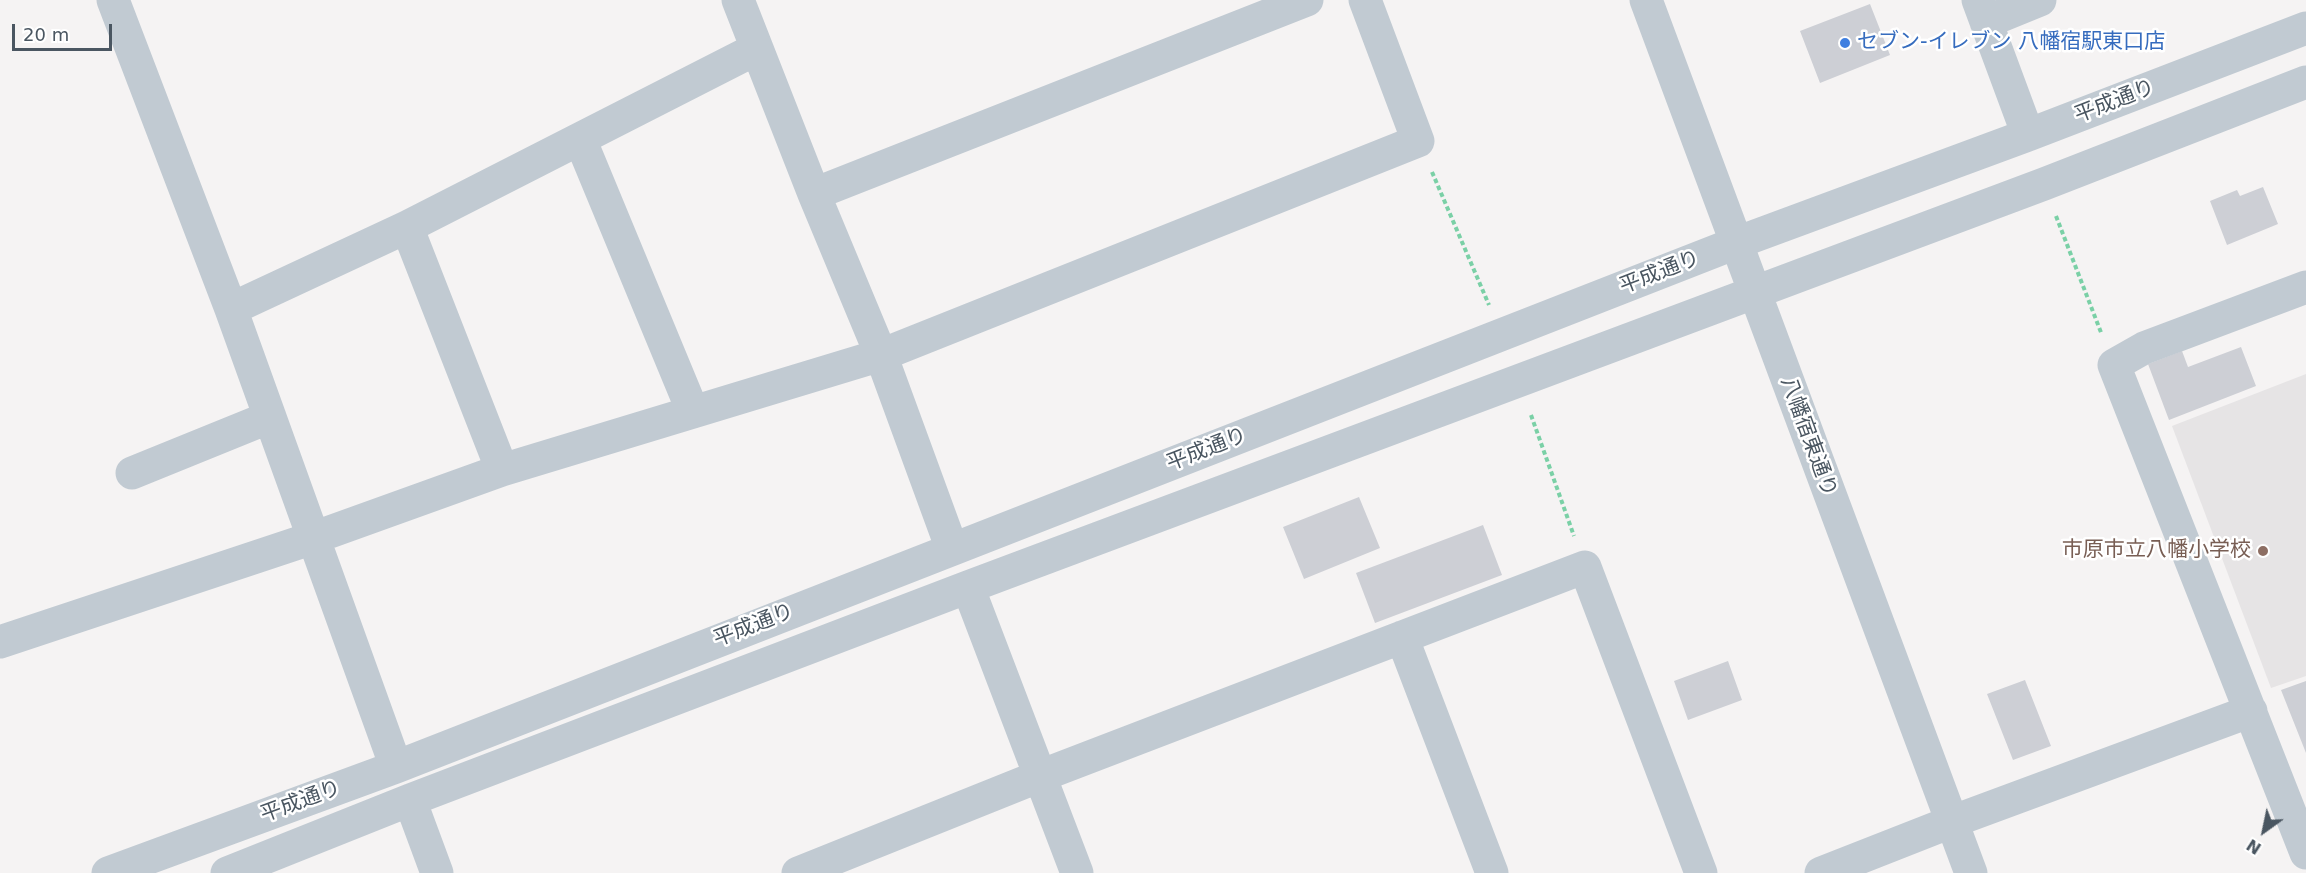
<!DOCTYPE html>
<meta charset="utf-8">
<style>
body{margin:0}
#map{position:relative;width:2306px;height:873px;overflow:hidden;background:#f5f3f3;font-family:"DejaVu Sans",sans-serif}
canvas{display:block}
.north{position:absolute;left:2234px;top:801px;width:60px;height:60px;-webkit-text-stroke:4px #fff;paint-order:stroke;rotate:213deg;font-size:16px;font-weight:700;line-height:24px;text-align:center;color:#4a5661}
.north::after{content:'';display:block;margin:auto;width:21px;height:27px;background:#4a5661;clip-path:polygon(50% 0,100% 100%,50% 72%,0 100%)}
.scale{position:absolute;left:12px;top:24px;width:100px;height:27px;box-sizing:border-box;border:3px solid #4a5661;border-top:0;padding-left:8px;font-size:18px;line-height:21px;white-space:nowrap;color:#4a5661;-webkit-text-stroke:4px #fff;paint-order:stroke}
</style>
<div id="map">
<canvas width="2306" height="873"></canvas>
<div class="north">N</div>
<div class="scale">20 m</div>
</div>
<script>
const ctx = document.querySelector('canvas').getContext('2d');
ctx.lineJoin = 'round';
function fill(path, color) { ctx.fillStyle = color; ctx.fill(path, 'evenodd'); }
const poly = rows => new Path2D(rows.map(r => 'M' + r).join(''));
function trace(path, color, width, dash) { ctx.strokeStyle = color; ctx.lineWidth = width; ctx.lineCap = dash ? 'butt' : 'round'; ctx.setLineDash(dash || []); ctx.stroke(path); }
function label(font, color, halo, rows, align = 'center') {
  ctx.font = font + ' "DejaVu Sans","Noto Sans JP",sans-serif'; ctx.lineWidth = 5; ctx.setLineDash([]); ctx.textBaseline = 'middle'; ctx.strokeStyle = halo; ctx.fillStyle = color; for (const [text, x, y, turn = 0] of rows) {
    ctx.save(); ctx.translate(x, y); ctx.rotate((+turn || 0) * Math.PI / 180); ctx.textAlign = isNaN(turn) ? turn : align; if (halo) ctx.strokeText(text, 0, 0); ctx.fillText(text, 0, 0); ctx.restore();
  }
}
const education = poly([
 [2306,374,2306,676,2271,688,2172,426]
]);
const building = poly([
 [1870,4,1890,55,1820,83,1800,31],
 [2263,187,2278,224,2227,245,2210,201,2237,190,2240,196],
 [2241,347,2256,386,2169,420,2148,364,2182,351,2188,367],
 [1359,497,1380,548,1304,579,1283,527],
 [1483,525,1502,575,1375,623,1356,573],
 [1728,661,1742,700,1688,720,1674,681],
 [2025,680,2051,746,2013,760,1987,694],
 [2306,681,2306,753,2281,690]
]);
const path = poly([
 [1432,172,1489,305],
 [2056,216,2102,335],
 [1531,415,1574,536]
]);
const minor = poly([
 [113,0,231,309,396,767],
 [738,0,814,194,881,355,952,549],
 [1646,0,1971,873],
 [1978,0,2028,135],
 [1986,22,2040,0],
 [580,139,693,412],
 [814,194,1307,0],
 [407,227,502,470],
 [2306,287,2144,348,2114,365,2306,853],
 [231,309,407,227,756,49],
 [132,473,270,417],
 [968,587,1077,873],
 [1402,637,1492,873],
 [0,642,313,538,502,470,881,355,1418,141,1365,0],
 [410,800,437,873],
 [108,873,396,767,1736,243,2028,135,2306,28],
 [227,873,410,800,968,587,2044,184,2306,82],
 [798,873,1040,776,1585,567,1701,873],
 [1821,873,1951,822,2251,711]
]);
const markers = [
 [1845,43,6,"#3f7fe0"],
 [2263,551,6,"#8d6e63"]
];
const shopNames = [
 ["セブン-イレブン 八幡宿駅東口店",1857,43]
];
const streetNames = [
 ["平成通り",2115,102,-21],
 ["平成通り",1660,273,-21],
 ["八幡宿東通り",1808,437,70],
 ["平成通り",1207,450,-21],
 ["平成通り",754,626,-21],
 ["平成通り",301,802,-20]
];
const educationNames = [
 ["市原市立八幡小学校",2251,551]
];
fill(education, '#e6e4e5');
fill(building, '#cdcfd5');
trace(path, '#7ad0a6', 4, [4.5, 3]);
trace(minor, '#c1cad2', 33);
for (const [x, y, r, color] of markers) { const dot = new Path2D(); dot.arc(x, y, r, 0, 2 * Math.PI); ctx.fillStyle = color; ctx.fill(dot); trace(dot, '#fff', 2); }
label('21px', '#366cbe', '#fff', shopNames, 'left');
label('21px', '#4a5661', '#fff', streetNames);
label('21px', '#785e54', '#fff', educationNames, 'right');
</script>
